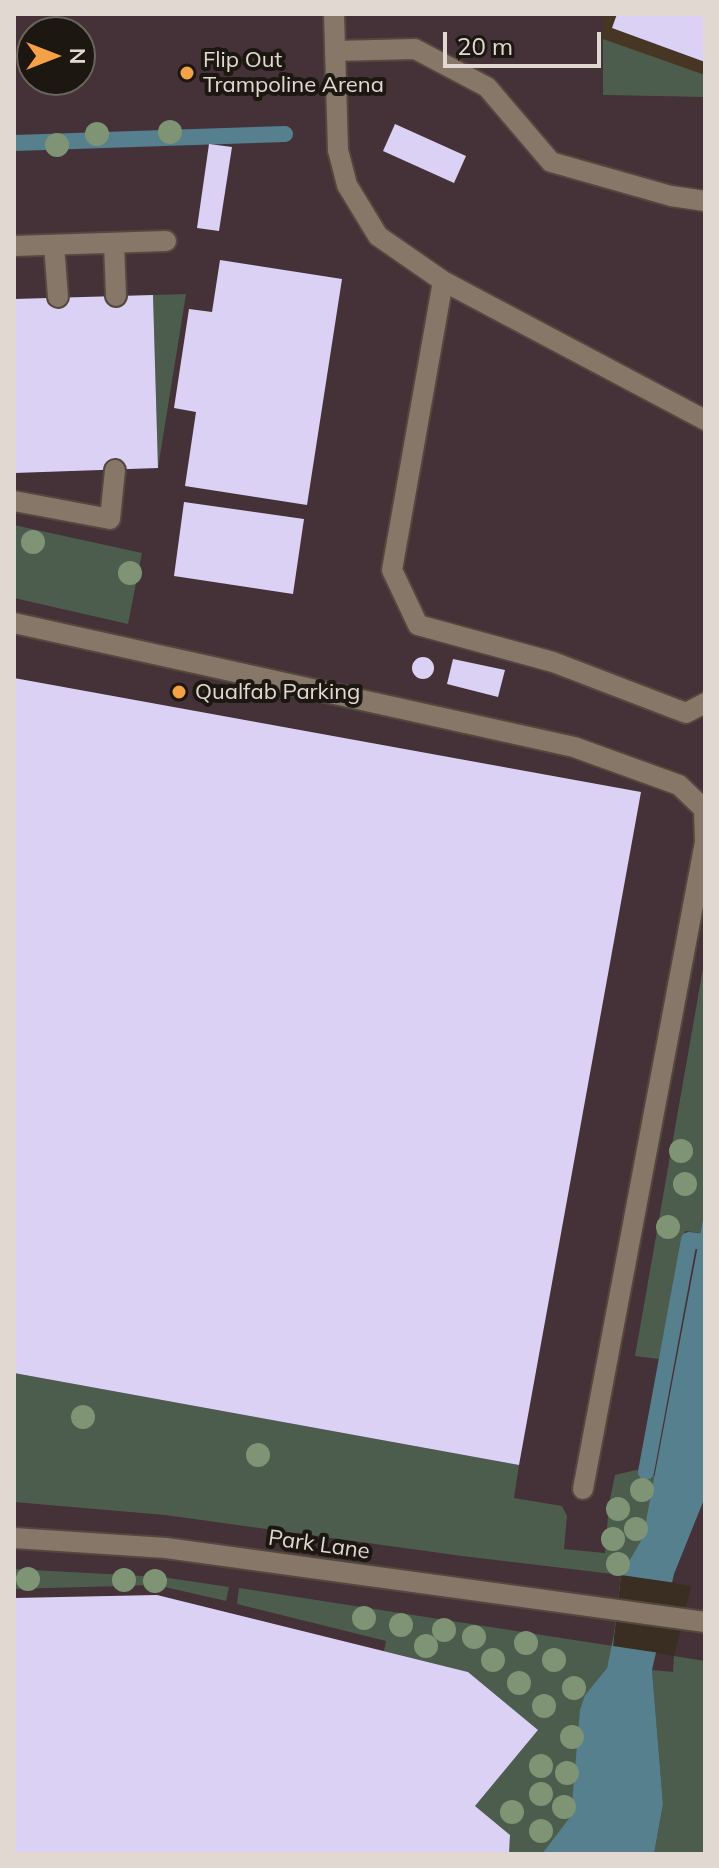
<!DOCTYPE html>
<style>
body{margin:0}
#map{position:relative;width:719px;height:1868px;overflow:hidden;background:#3a2d21;font-family:Mulish,sans-serif}
canvas{display:block}
.frame{position:absolute;inset:0;border:16px solid #e1d8d1;pointer-events:none}
.north{position:absolute;left:16px;top:16px;width:80px;height:80px;box-sizing:border-box;background:#1d1712;border:2px solid #6b645e;border-radius:50%;rotate:90deg;font-size:22px;font-weight:700;line-height:32px;text-align:center;color:#e1d8d1}
.north::after{content:'';display:block;margin:auto;width:28px;height:36px;background:#f5a246;clip-path:polygon(50% 0,100% 100%,50% 72%,0 100%)}
.scale{position:absolute;left:443px;top:32px;width:158px;height:36px;box-sizing:border-box;border:4px solid #e1d8d1;border-top:0;padding-left:10px;font-size:24px;line-height:28px;white-space:nowrap;color:#e1d8d1;-webkit-text-stroke:6px #1d1712;paint-order:stroke}
</style>
<div id="map">
<canvas width="719" height="1868"></canvas>
<div class="frame"></div>
<div class="north">N</div>
<div class="scale">20 m</div>
</div>
<script>
const ctx = document.querySelector('canvas').getContext('2d');
ctx.lineJoin = 'round';
function fill(path, color) { ctx.fillStyle = color; ctx.fill(path, 'evenodd'); }
const poly = rows => new Path2D(rows.map(r => 'M' + r).join(''));
function trace(path, color, width, dash) { ctx.strokeStyle = color; ctx.lineWidth = width; ctx.lineCap = dash ? 'butt' : 'round'; ctx.setLineDash(dash || []); ctx.stroke(path); }
function label(font, color, halo, rows, align = 'center') {
  ctx.font = font + ' Mulish,sans-serif'; ctx.lineWidth = 8; ctx.setLineDash([]); ctx.textBaseline = 'middle'; ctx.strokeStyle = halo; ctx.fillStyle = color; for (const [text, x, y, turn = 0] of rows) {
    ctx.save(); ctx.translate(x, y); ctx.rotate((+turn || 0) * Math.PI / 180); ctx.textAlign = isNaN(turn) ? turn : align; if (halo) ctx.strokeText(text, 0, 0); ctx.fillText(text, 0, 0); ctx.restore();
  }
}
const built = poly([
 [603,14,705,14,705,97,603,95]
]);
const industrial = poly([
 [14,14,603,14,603,95,705,97,705,1854,14,1854],
 [32,32,80,32,80,80,32,80],
 [621,1575,691,1586,674,1656,613,1645]
]);
const green = poly([
 [603,39,705,75,705,97,603,95],
 [186,294,158,468,153,295],
 [14,525,142,553,128,624,14,598],
 [705,957,705,1208,700,1233,685,1231,659,1359,635,1356],
 [14,1373,519,1465,514,1498,562,1506,567,1516,564,1549,605,1553,609,1504,615,1475,636,1470,656,1476,643,1537,621,1575,462,1556,165,1515,14,1502],
 [14,1569,162,1577,229,1587,226,1601,156,1585,14,1589],
 [239,1588,613,1646,607,1668,585,1695,571,1816,565,1827,542,1854,509,1854,510,1835,475,1806,538,1730,468,1672,384,1651,386,1641,237,1604],
 [674,1656,705,1661,705,1854,654,1854,663,1804,652,1670,673,1672]
]);
const water = poly([
 [705,1208,705,1497,674,1574,652,1670,663,1804,654,1854,542,1854,571,1816,580,1710,585,1695,607,1668,614,1635,621,1575,643,1537]
]);
const pier = poly([
 [621,1575,676,1583,660,1653,613,1646]
]);
const stream = poly([
 [14,143,285,134],
 [646,1472,689,1240,705,1242]
]);
const building = poly([
 [617,14,705,14,705,62,612,28],
 [395,124,466,156,454,183,383,151],
 [209,144,232,147,219,231,197,228],
 [220,260,342,279,307,505,185,486,196,412,174,408,189,309,212,312],
 [153,295,158,468,14,473,14,299],
 [184,502,304,519,293,594,174,576],
 '412 668a11 11 0 1 1 22 0a11 11 0 1 1-22 0Z',
 [453,659,505,670,498,697,447,684],
 [14,678,641,792,519,1465,14,1373],
 [157,1595,468,1672,538,1730,475,1806,510,1835,509,1854,14,1854,14,1598]
]);
const service = poly([
 [335,51,415,49,487,87,551,162,671,196,705,201],
 [338,150,347,185,378,236,443,281,705,420],
 [114,243,116,296],
 [54,245,58,297],
 [14,246,166,241],
 [443,281,392,570,418,625,553,662,686,713,705,703],
 [14,501,110,519,115,470],
 [14,623,574,747,679,785,704,809,705,842,583,1489]
]);
const minor = poly([
 [334,14,338,150]
]);
const secondary = poly([
 [14,1538,166,1548,705,1622]
]);
const trees = [
 [170,132],
 [97,134],
 [57,145],
 [33,542],
 [130,573],
 [681,1151],
 [685,1184],
 [668,1227],
 [83,1417],
 [258,1455],
 [642,1490],
 [618,1509],
 [636,1529],
 [613,1539],
 [618,1564],
 [28,1579],
 [124,1580],
 [155,1581],
 [364,1618],
 [401,1625],
 [444,1630],
 [474,1637],
 [526,1643],
 [426,1646],
 [493,1660],
 [554,1660],
 [519,1683],
 [574,1688],
 [544,1706],
 [572,1737],
 [541,1766],
 [567,1773],
 [541,1794],
 [564,1807],
 [512,1812],
 [541,1831]
];
const markers = [
 [187,73,8,"#f5a246"],
 [179,692,8,"#f5a246"]
];
const poiNames = [
 ["Flip Out",203,60],
 ["Trampoline Arena",203,85],
 ["Qualfab Parking",195,692]
];
const streetNames = [
 ["Park Lane",319,1545,8]
];
fill(built, '#483625');
fill(industrial, '#453138');
fill(green, '#4c5d4d');
fill(water, '#56808e');
fill(pier, '#3a2d21');
trace(stream, '#56808e', 16);
fill(building, '#dbd1f5');
trace(service, '#53483e', 24);
trace(minor, '#53483e', 24);
trace(secondary, '#53483e', 24);
trace(service, '#867769', 20);
trace(minor, '#867769', 20);
trace(secondary, '#867769', 20);
ctx.fillStyle = '#7e9475';
for (const [x, y] of trees) { ctx.beginPath(); ctx.arc(x, y, 12, 0, 2 * Math.PI); ctx.fill(); }
for (const [x, y, r, color] of markers) { const dot = new Path2D(); dot.arc(x, y, r, 0, 2 * Math.PI); ctx.fillStyle = color; ctx.fill(dot); trace(dot, '#1d1712', 3); }
label('22px', '#e1d8d1', '#1d1712', poiNames, 'left');
label('22px', '#e1d8d1', '#1d1712', streetNames);
</script>
